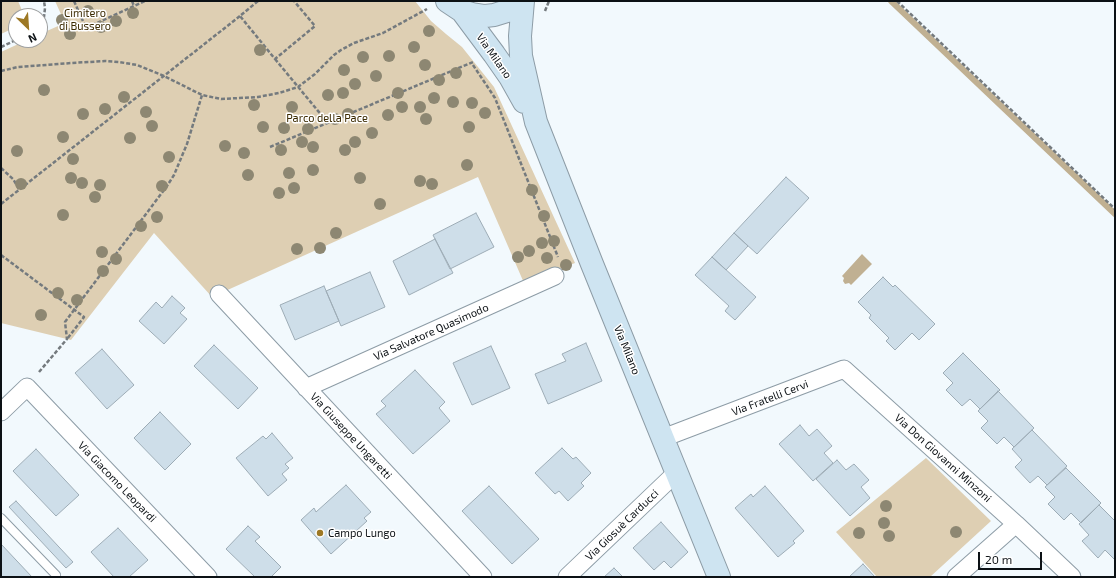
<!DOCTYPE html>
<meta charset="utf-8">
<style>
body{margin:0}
#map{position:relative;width:1116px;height:578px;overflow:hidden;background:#f2f9fd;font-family:"Exo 2",sans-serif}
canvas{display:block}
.frame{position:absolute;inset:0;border:2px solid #0c1115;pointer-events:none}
.north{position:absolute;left:8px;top:8px;width:40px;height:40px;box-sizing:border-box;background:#fff;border:1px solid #9ea0a1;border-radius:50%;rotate:155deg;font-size:11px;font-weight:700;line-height:16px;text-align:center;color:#0c1115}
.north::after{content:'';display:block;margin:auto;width:14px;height:18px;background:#9d7824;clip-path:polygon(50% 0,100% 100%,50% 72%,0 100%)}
.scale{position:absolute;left:978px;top:552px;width:64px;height:18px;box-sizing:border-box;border:2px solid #0c1115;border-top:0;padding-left:5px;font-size:12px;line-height:14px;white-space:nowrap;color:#0c1115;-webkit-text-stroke:3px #fff;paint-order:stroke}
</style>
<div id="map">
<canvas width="1116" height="578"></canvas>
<div class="frame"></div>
<div class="north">N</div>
<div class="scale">20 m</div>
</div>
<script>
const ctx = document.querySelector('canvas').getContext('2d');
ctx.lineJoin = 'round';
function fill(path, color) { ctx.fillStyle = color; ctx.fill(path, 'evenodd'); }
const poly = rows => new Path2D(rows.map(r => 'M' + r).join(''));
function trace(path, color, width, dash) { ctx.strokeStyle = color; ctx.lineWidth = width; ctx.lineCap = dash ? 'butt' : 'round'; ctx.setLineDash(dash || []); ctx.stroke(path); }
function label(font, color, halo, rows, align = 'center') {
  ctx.font = font + ' "Exo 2",sans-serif'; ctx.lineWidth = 3; ctx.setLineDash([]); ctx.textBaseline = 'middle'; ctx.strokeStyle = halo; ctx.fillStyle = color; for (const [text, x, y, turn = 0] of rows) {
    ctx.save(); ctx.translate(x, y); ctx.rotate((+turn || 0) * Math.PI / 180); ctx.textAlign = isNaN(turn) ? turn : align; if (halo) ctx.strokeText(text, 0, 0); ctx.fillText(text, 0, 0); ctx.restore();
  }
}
const green = poly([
 [1,1,18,1,24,15,24,16,16,16,16,27,1,34],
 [55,1,415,1,431,21,446,34,462,47,494,87,575,263,524,283,478,177,212,297,154,233,71,340,1,323,1,52,27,40,40,40,40,34,65,23],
 [926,458,991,521,930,577,877,577,836,532]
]);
const water = poly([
 [862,254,872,264,851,285,849,283,845,284,843,281,844,278,842,276]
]);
const stream = poly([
 [891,1,1115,214]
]);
const building = poly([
 [786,177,809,198,757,254,734,233,786,177],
 [476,213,494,247,450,269,433,235,476,213],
 [734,233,748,246,726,270,712,257,734,233],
 [435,239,453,273,409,295,393,261,435,239],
 [712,257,756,297,735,320,725,311,729,306,695,275,712,257],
 [370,272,385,307,341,326,326,291,370,272],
 [883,277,893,287,895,285,935,324,919,340,912,333,895,350,886,341,889,338,869,318,871,315,858,302,883,277],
 [324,286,339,321,295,340,280,305,324,286],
 [172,296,185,308,180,313,187,319,164,344,139,321,156,302,162,308,172,296],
 [586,343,602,381,548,404,535,374,566,361,562,354,586,343],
 [214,345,258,388,238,409,194,366,214,345],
 [491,346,510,388,472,405,453,363,491,346],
 [102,349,134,385,107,409,75,373,102,349],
 [963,353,1000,390,980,409,970,399,962,406,946,390,953,383,943,373,963,353],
 [415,370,445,402,439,408,450,421,413,454,376,414,386,406,381,401,415,370],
 [998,391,1034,428,1014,447,1004,437,997,444,981,428,988,421,978,411,998,391],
 [160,412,191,444,165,470,134,438,160,412],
 [800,425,809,436,817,429,832,446,824,453,833,463,813,481,779,444,800,425],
 [1032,430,1067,466,1047,485,1038,476,1030,483,1015,467,1022,460,1012,449,1032,430],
 [272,433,293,458,285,464,289,468,282,474,287,480,268,496,236,458,263,436,266,439,272,433],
 [562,448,573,459,576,457,591,473,581,483,584,486,568,501,559,491,555,494,535,473,562,448],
 [36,449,79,495,56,516,13,471,36,449],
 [837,460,846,470,854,464,869,480,861,487,870,498,850,516,816,479,837,460],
 [1066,468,1101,503,1081,523,1071,513,1064,520,1048,504,1055,497,1045,487,1066,468],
 [346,485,371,512,364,518,367,521,331,554,301,520,314,508,316,512,346,485],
 [489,486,539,539,512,564,462,511,489,486],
 [765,486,804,531,793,541,795,543,778,557,735,508,751,494,753,497,765,486],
 [16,501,73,562,66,568,9,507,16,501],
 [1099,505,1115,521,1115,560,1105,550,1098,558,1082,541,1089,535,1079,524,1099,505],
 [661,522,688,552,671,568,664,561,654,570,633,548,661,522],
 [248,526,260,537,255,541,281,567,271,577,255,577,226,549,248,526],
 [118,528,148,560,129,577,114,577,91,552,118,528],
 [1,544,32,577,1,577,1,544],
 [863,564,875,577,849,577,863,564],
 [614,568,623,577,604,577,614,568]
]);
const path = poly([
 [74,1,86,28,145,1],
 [132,1,134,6],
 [258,1,240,16,275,59,315,26,294,1],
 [897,1,1115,209],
 [545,11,549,1],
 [40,23,44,17,45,8,44,1],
 [1,47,16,40],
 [275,59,328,123],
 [473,65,495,98,558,257],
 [1,71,18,67,72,63,105,61,119,62,137,65,164,76,202,95,221,99,258,97,279,93,298,87,315,74,334,55,341,50,354,43,383,33,427,9],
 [270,147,473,62],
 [1,168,13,179,19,189],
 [1,204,240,16],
 [1,255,84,317,67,339],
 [39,372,67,339,65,322,167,186,174,175,187,144,202,95]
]);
const lane = poly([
 [1,518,56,575]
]);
const street = poly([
 [219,294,483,577],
 [306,388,555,276],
 [1,412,27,387,208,577],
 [663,438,844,369,1016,524,1072,577],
 [567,577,677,472],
 [956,577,1016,524]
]);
const secondary = poly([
 [447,1,462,11,472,14,485,16,494,15,507,11,515,6,521,1],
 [523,1,520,36,521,56,536,122,592,264,719,577],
 [462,11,494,54,510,77,524,102]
]);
const trees = [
 [88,11],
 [133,13],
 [62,20],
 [116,21],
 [101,27],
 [429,31],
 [70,34],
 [414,47],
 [260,50],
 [389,56],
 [363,57],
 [425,65],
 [344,70],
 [456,73],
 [376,76],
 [439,80],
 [355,84],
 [44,90],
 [343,93],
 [398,93],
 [328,95],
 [124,97],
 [434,98],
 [453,102],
 [472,103],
 [254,105],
 [292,107],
 [402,107],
 [420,107],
 [105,109],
 [146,112],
 [485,113],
 [83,114],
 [348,114],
 [388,115],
 [335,119],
 [426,119],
 [152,126],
 [263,127],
 [469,127],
 [284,128],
 [308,129],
 [372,133],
 [63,137],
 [130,138],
 [302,142],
 [355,142],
 [225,146],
 [313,147],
 [281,150],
 [345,150],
 [17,151],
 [244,153],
 [169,157],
 [73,159],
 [467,165],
 [313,170],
 [289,173],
 [248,175],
 [71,178],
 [360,178],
 [420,181],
 [82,183],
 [21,184],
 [432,184],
 [100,185],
 [162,186],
 [294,188],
 [532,190],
 [279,193],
 [95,197],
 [380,204],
 [63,215],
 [544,216],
 [157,217],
 [141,226],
 [336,233],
 [554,241],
 [542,243],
 [320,248],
 [297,249],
 [529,251],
 [102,252],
 [518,257],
 [547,258],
 [116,259],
 [566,265],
 [103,271],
 [58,293],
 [77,300],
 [41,315],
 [886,506],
 [884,523],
 [956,532],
 [859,533],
 [889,536]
];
const markers = [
 [320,533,4,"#9d7824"]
];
const parkNames = [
 ["Cimitero",85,13],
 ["di Bussero",85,26],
 ["Parco della Pace",327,118]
];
const streetNames = [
 ["Via Milano",494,56,55],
 ["Via Salvatore Quasimodo",431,332,-24],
 ["Via Milano",627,350,68],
 ["Via Fratelli Cervi",770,398,-21],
 ["Via Giuseppe Ungaretti",351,436,47],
 ["Via Don Giovanni Minzoni",943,458,42],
 ["Via Giacomo Leopardi",117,482,46],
 ["Via Giosuè Carducci",622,525,-44]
];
const poiNames = [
 ["Campo Lungo",328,533]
];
fill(green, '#decfb3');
fill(water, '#c0b092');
trace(stream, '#c0b092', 6);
fill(building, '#cedee9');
trace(building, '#9dacb6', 1);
trace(lane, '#8d9ca6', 10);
trace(street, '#8d9ca6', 19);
trace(secondary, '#8d9ca6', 24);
trace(path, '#747a7e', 2.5, [4, 2]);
trace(lane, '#fff', 8);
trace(street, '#fff', 17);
trace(secondary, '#cee4f1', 22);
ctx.fillStyle = '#8d8772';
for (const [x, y] of trees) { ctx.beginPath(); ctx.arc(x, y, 6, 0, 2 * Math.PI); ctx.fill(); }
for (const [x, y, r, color] of markers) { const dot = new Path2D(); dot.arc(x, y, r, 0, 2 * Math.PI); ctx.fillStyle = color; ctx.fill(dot); trace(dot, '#fff', 1.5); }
label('11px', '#3b2a01', '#fff', parkNames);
label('11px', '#0c1115', '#fff', streetNames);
label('11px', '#0c1115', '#fff', poiNames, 'left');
</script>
